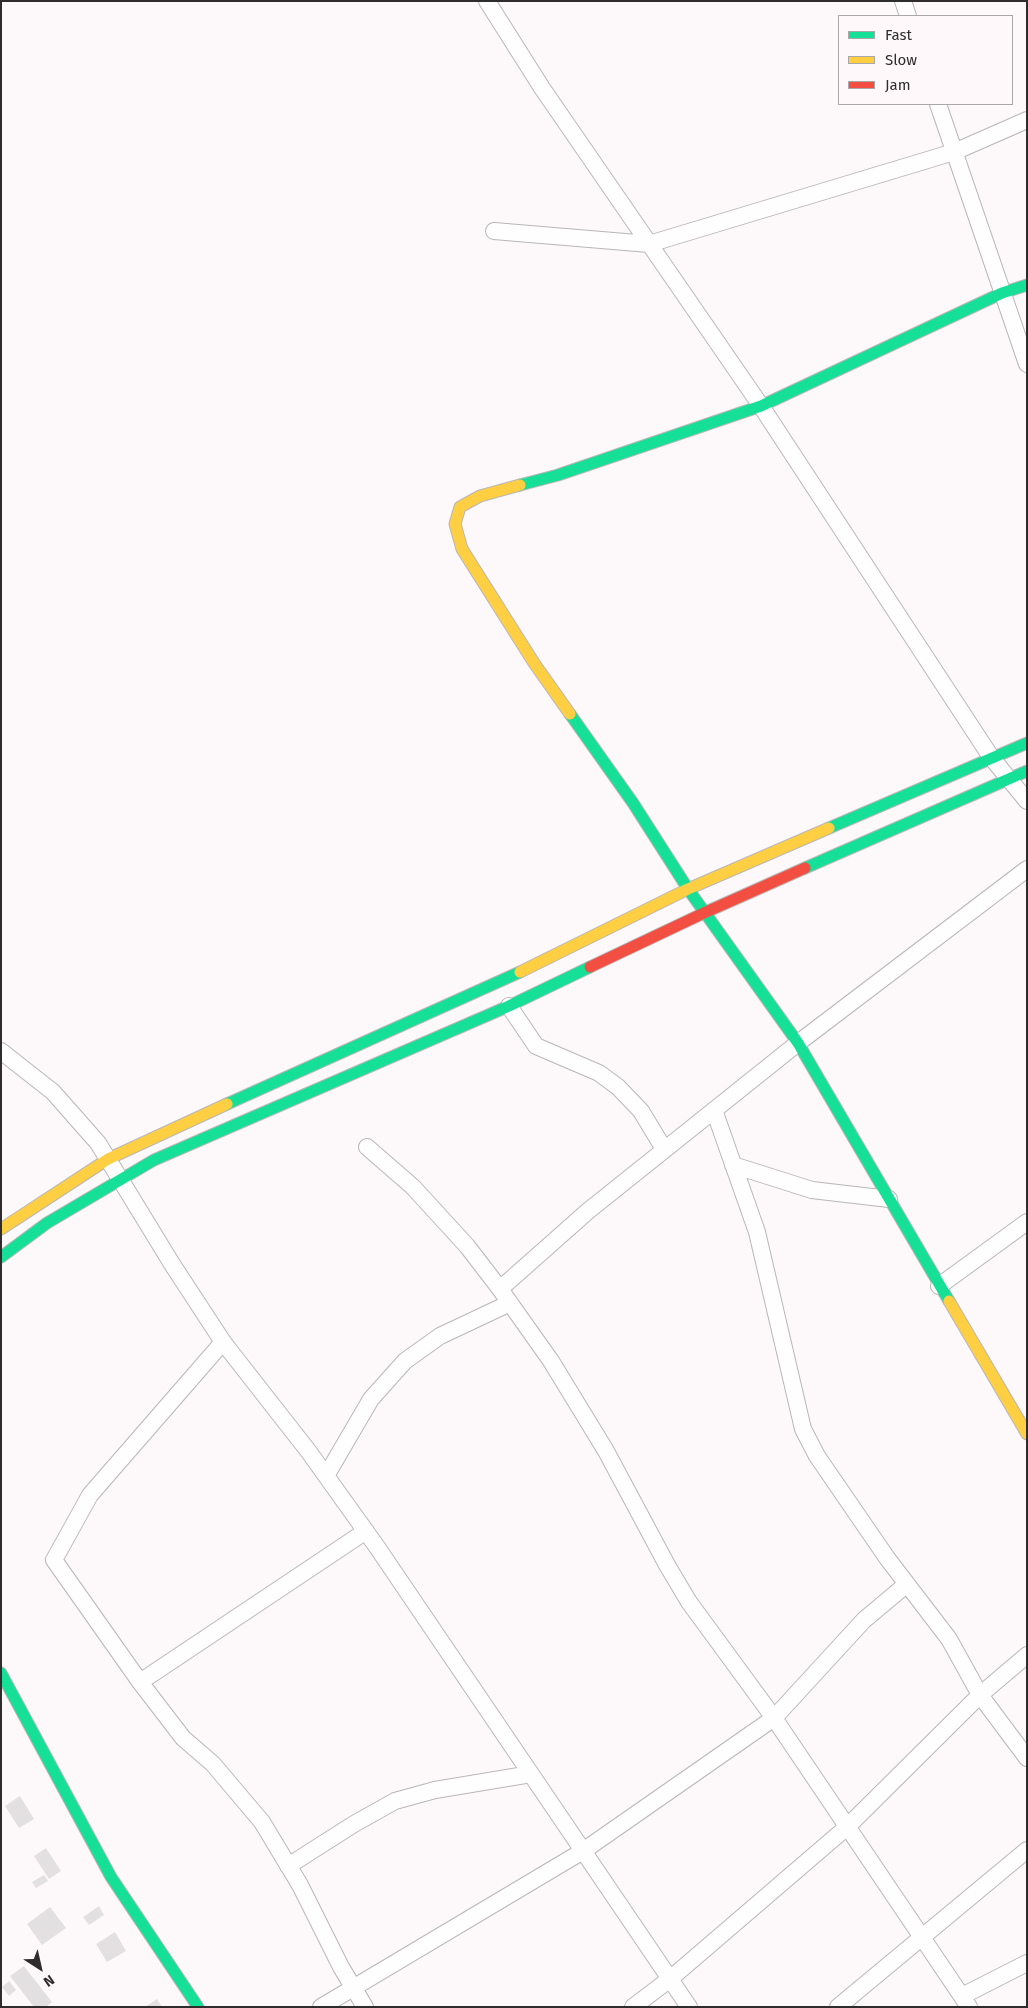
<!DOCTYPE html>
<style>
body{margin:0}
#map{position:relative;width:1028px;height:2008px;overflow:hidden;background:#fdf9fb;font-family:"Fira Sans",sans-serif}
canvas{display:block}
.frame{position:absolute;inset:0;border:2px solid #2f2c2d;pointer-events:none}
.legend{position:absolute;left:838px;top:15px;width:175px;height:90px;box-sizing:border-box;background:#fef8fa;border:1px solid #aba6a8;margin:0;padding:6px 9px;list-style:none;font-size:15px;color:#2f2c2d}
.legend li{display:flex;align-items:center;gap:10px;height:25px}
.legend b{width:25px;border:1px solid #aba6a8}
.north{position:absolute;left:15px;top:1943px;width:50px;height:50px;-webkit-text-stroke:4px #fef8fa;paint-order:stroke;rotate:145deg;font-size:14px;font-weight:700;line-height:20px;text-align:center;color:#2f2c2d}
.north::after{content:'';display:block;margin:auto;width:18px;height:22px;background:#2f2c2d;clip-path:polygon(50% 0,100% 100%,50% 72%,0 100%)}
</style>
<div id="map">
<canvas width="1028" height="2008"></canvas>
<div class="frame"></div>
<ul class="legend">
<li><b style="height:6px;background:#16e098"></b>Fast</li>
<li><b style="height:6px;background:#ffcf43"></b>Slow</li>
<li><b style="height:6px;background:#f24e42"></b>Jam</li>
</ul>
<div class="north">N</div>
</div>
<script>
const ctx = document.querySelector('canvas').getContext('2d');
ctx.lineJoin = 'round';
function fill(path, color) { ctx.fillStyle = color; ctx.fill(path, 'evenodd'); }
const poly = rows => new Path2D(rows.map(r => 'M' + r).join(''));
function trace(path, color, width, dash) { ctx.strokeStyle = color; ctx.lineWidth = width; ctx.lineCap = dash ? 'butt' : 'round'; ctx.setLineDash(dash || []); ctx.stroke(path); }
const building = poly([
 [20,1796,34,1819,19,1828,5,1806],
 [46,1848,61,1871,49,1879,34,1856],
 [44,1875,48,1881,36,1888,32,1882],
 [99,1906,104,1915,89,1925,83,1917],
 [50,1907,66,1928,42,1945,27,1924],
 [115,1932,126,1951,107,1962,96,1944],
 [24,1966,52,2002,46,2007,34,2007,10,1976],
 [9,1981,16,1990,9,1996,2,1987],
 [157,1999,162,2007,145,2007]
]);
const street = poly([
 [487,1,542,88,761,406,991,757,1027,801],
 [903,1,908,16],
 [938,104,1027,364],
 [494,231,649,244,954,152,1027,120],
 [509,1006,536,1046,599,1073,618,1087,641,1111,664,1149],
 [1,1051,53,1092,98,1143,172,1264,223,1342,309,1452,377,1547,689,2007],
 [714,1110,757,1232,803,1429,817,1456,887,1558,949,1639,980,1695,1027,1758],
 [367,1147,413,1187,467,1246,500,1289,551,1361,606,1451,667,1565,689,1602,774,1718,969,2007],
 [733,1165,812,1190,889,1199],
 [939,1286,1027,1222],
 [500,1289,588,1211,798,1043,1027,869],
 [223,1342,90,1495,54,1560,140,1682,183,1738,213,1764,262,1822,300,1885,341,1967,365,2007],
 [326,1476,371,1399,405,1361,440,1336,510,1303],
 [140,1682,366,1531],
 [288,1866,354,1824,395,1801,435,1790,531,1774],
 [962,1996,1027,1963],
 [321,2007,583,1851,774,1718,864,1620,907,1584],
 [633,2007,670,1979,847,1827,980,1695,1027,1655],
 [838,2007,1027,1850]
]);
const fast = poly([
 [520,485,558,475,761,406,1002,293,1027,285],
 [570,714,633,803,688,889,798,1043,949,1301],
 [829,828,1027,743],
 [805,868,1027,771],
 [227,1104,520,972],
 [1,1257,47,1223,154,1160,509,1006,590,967],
 [1,1673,111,1877,198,2007]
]);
const slow = poly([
 [520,485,480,496,460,507,455,524,462,549,534,663,570,714],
 [520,972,688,889,829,828],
 [1,1229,108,1159,227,1104],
 [949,1301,1027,1434]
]);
const jam = poly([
 [590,967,706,912,805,868]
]);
fill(building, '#e3e0e2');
trace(street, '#b9b6b7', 18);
trace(fast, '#b9b6b7', 13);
trace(slow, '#b9b6b7', 13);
trace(jam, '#b9b6b7', 13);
trace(street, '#fffefe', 16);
trace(fast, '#16e098', 11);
trace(slow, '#ffcf43', 11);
trace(jam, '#f24e42', 11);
</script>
